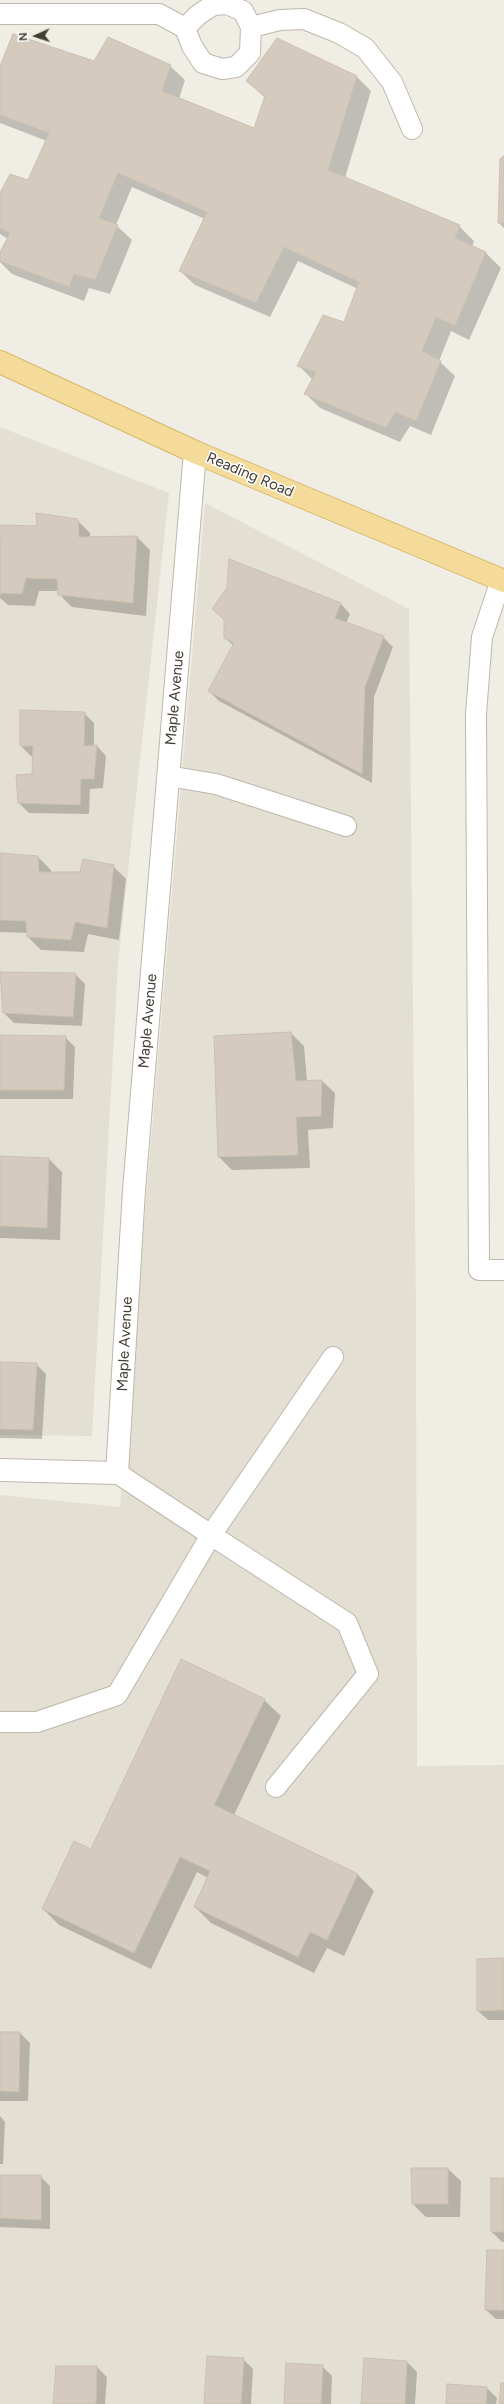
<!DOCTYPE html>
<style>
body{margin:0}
#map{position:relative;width:504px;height:2404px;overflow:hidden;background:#f0ede4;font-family:Figtree,sans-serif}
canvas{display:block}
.north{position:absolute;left:16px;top:16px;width:40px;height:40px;-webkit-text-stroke:3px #fff;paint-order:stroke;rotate:267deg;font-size:11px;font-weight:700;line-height:16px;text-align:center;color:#423d35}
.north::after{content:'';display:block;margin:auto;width:14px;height:18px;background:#423d35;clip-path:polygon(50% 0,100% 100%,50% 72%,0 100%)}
</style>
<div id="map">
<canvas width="504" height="2404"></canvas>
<div class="north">N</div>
</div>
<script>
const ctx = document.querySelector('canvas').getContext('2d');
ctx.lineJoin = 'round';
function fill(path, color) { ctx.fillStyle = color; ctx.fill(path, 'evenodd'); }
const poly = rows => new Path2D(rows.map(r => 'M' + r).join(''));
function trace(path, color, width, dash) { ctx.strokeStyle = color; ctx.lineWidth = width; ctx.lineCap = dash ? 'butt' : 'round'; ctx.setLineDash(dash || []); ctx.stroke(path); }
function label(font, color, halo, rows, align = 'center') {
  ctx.font = font + ' Figtree,sans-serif'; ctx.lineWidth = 3; ctx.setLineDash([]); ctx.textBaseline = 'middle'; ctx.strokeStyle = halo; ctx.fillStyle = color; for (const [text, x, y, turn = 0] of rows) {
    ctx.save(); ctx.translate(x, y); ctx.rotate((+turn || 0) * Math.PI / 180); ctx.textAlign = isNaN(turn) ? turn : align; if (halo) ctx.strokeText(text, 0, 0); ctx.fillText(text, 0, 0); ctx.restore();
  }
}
const residential = poly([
 [0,427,169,493,118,963,92,1436,0,1435],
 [205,503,409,609,416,1310,417,1766,504,1765,504,2404,0,2404,0,1495,120,1507]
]);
const shadow = poly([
 [94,62,170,66,185,80,179,99,254,129,265,98,248,81,356,76,371,91,345,178,459,226,474,241,472,247,486,253,501,268,469,340,451,331,439,361,455,376,431,435,410,426,400,442,320,408,305,393,313,380,298,365,344,323,358,289,298,261,270,317,195,285,180,271,205,219,132,187,116,225,132,240,110,294,89,288,84,301,12,274,0,262,0,254,8,239,0,234,0,195,28,182,47,141,0,123,0,69],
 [504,157,504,228,499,223],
 [77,520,90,533,90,538,137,537,150,550,146,616,72,607,59,594,59,591,39,591,35,606,8,605,0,598,2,526,38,527],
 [341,604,350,614,346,623,383,637,393,647,374,697,372,783,219,701,209,691,234,646,225,638,225,621,213,609],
 [21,711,84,713,94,723,94,746,97,746,106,756,103,788,90,789,89,814,29,813,19,803,33,775,33,756,31,756,21,746],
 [0,854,38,857,51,870,51,873,81,873,113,866,126,879,119,940,88,934,84,952,41,950,28,937,28,933,0,932],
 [0,973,75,974,85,984,82,1026,14,1023,4,1013],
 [291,1033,304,1046,307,1081,322,1081,335,1093,333,1128,308,1130,310,1168,232,1170,219,1157],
 [0,1036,65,1037,75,1047,73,1099,0,1099],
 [0,1157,49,1159,62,1172,60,1240,0,1238],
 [0,1363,36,1364,46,1374,42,1439,0,1438],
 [264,1700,281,1716,234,1815,358,1875,374,1891,344,1956,327,1948,314,1973,211,1923,195,1907,208,1878,197,1872,151,1969,59,1925,43,1909,92,1850],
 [504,1959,504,2020,488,2020,478,2011],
 [0,2033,20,2033,30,2043,28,2101,0,2101],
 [0,2116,5,2122,3,2164,0,2164],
 [448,2169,461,2181,460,2217,426,2217,413,2204],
 [0,2176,40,2176,50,2186,50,2229,0,2227],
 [504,2179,504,2242,502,2242,492,2232],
 [504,2251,504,2319,496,2319,486,2310],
 [243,2359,253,2369,251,2404,205,2404],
 [407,2362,417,2372,415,2404,362,2404],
 [322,2366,332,2376,331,2404,285,2404],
 [97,2367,107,2377,105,2404,54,2404],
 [487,2388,497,2398,496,2404,447,2404]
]);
const building = poly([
 [13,34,94,61,108,37,171,65,162,91,254,128,265,96,246,81,277,38,357,76,328,170,460,225,455,238,486,252,455,326,436,317,422,351,441,361,416,421,395,412,386,428,304,394,316,372,297,366,323,315,344,322,359,282,284,247,256,303,179,271,207,212,118,173,99,218,118,225,95,280,74,274,69,287,0,261,0,252,10,233,0,228,0,193,10,174,28,180,49,133,0,115,0,66,13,34],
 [504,156,504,223,498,223,500,159,504,156],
 [36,513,78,519,79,537,137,536,133,603,58,595,57,579,26,578,22,594,0,593,1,525,37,526,36,513],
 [229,559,341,603,335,618,384,636,365,687,362,774,208,691,234,643,224,638,224,619,212,609,227,588,229,559],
 [20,710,85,712,84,746,97,745,94,779,81,779,80,805,18,803,16,775,32,774,33,746,20,746,20,710],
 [0,853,38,856,39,872,80,872,83,859,114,865,107,928,75,922,71,940,27,937,26,921,0,920,0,853],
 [0,972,76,973,73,1017,3,1013,0,972],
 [291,1032,296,1081,322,1080,321,1116,296,1117,298,1155,218,1157,214,1036,291,1032],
 [0,1035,66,1036,64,1090,0,1090,0,1035],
 [0,1156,49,1158,47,1228,0,1226,0,1156],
 [0,1362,37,1363,33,1430,0,1429,0,1362],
 [181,1659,265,1699,214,1805,358,1874,327,1940,310,1932,298,1957,194,1907,210,1871,180,1857,134,1953,42,1909,74,1841,91,1849,181,1659],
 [504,1958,504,2010,477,2011,477,1959,504,1958],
 [0,2032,20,2032,19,2092,0,2091,0,2032],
 [411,2168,448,2168,448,2204,412,2204,411,2168],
 [0,2175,41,2175,41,2220,0,2218,0,2175],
 [491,2178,504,2178,504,2232,491,2232,491,2178],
 [487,2250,504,2250,504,2310,485,2310,487,2250],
 [207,2356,244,2358,241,2404,204,2404,207,2356],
 [364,2358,407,2361,405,2404,361,2404,364,2358],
 [286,2363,323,2365,321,2404,284,2404,286,2363],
 [56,2366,97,2366,96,2404,53,2404,56,2366],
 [501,2383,504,2383,504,2404,499,2404,501,2383],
 [447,2384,487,2387,486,2404,446,2404,447,2384]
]);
const service = poly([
 [0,14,159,14,185,28,192,46,203,63,222,69,236,67,250,53,251,27,243,11,227,4,213,5,198,15,185,28],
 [251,27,280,20,304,19,339,33,365,48,392,82,412,129],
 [501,580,482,637,476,714,479,1270,504,1270],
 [168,776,216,784,346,826],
 [0,1722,37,1722,117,1695,211,1535,117,1473],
 [276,1787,368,1674,347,1623,211,1535,333,1357]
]);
const minor = poly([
 [0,1470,117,1473,134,1190,195,452]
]);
const primary = poly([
 [0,362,195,452,504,581]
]);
const streetNames = [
 ["Reading Road",250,475,23],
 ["Maple Avenue",175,698,-85],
 ["Maple Avenue",148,1021,-85],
 ["Maple Avenue",125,1344,-87]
];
fill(residential, '#e4dfd3');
fill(shadow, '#0003');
fill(building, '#d4cbbe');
trace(building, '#cbc0af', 1);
trace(service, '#beb7ab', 22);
trace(minor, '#beb7ab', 24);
trace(primary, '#d8b76b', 24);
trace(service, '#fff', 20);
trace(minor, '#fff', 22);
trace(primary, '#f5db99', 22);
label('15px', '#423d35', '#fff', streetNames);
</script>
